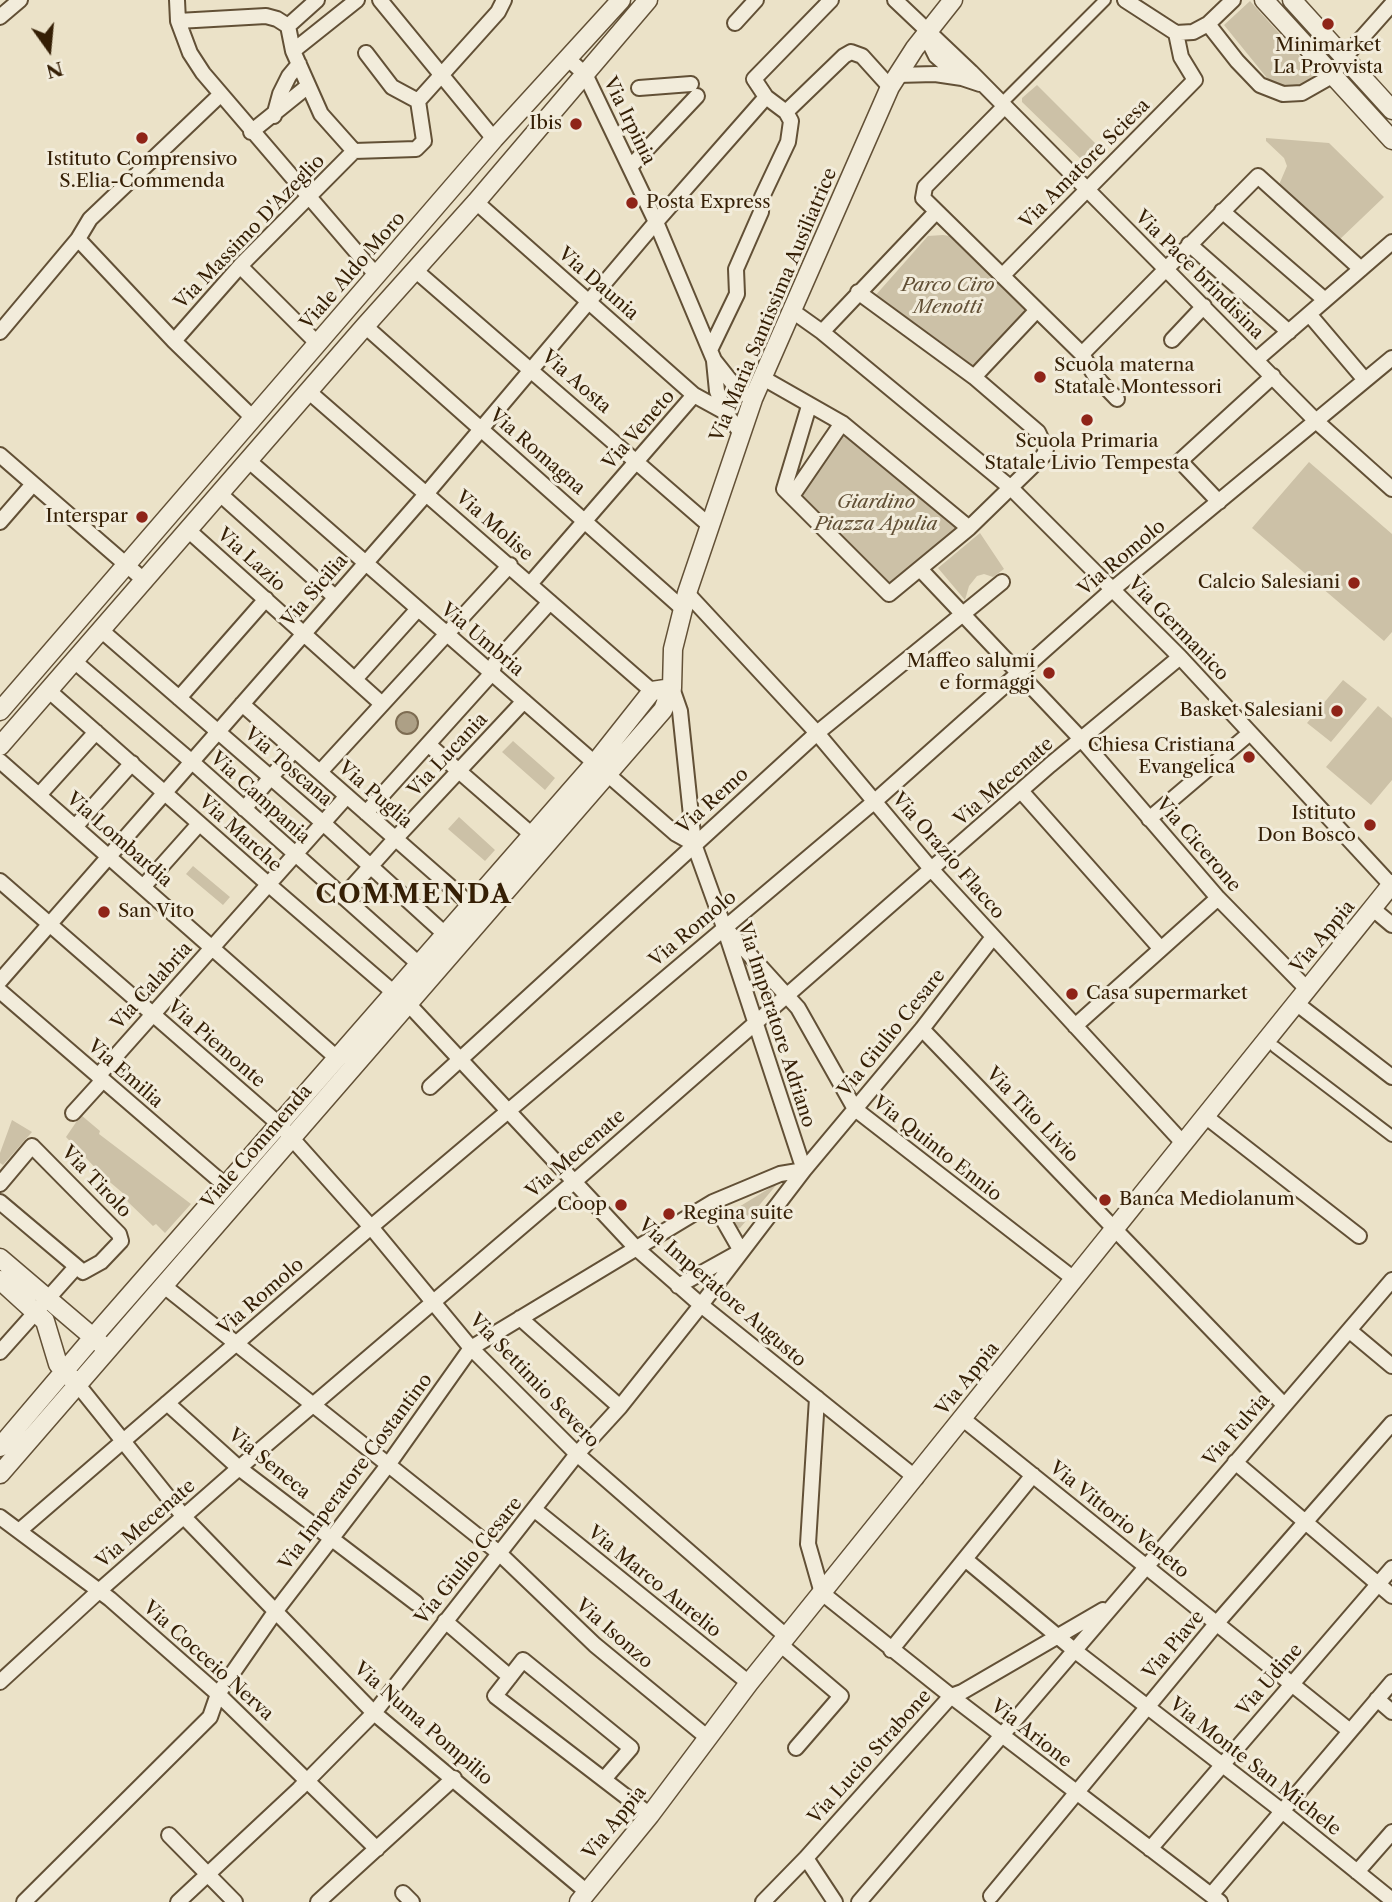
<!DOCTYPE html>
<style>
body{margin:0}
#map{position:relative;width:1392px;height:1902px;overflow:hidden;background:#ebe2c8;font-family:"Libre Caslon Text",serif}
canvas{display:block}
.north{position:absolute;left:14px;top:14px;width:70px;height:70px;-webkit-text-stroke:5px #f2ecdb;paint-order:stroke;rotate:165deg;font-size:19px;font-weight:700;line-height:28px;text-align:center;color:#351f05}
.north::after{content:'';display:block;margin:auto;width:24px;height:32px;background:#351f05;clip-path:polygon(50% 0,100% 100%,50% 72%,0 100%)}
</style>
<div id="map">
<canvas width="1392" height="1902"></canvas>
<div class="north">N</div>
</div>
<script>
const ctx = document.querySelector('canvas').getContext('2d');
ctx.lineJoin = 'round';
function fill(path, color) { ctx.fillStyle = color; ctx.fill(path, 'evenodd'); }
const poly = rows => new Path2D(rows.map(r => 'M' + r).join(''));
function trace(path, color, width, dash) { ctx.strokeStyle = color; ctx.lineWidth = width; ctx.lineCap = dash ? 'butt' : 'round'; ctx.setLineDash(dash || []); ctx.stroke(path); }
function label(font, color, halo, rows, align = 'center') {
  ctx.font = font + ' "Libre Caslon Text",serif'; ctx.lineWidth = 6; ctx.setLineDash([]); ctx.textBaseline = 'middle'; ctx.strokeStyle = halo; ctx.fillStyle = color; for (const [text, x, y, turn = 0] of rows) {
    ctx.save(); ctx.translate(x, y); ctx.rotate((+turn || 0) * Math.PI / 180); ctx.textAlign = isNaN(turn) ? turn : align; if (halo) ctx.strokeText(text, 0, 0); ctx.fillText(text, 0, 0); ctx.restore();
  }
}
const green = poly([
 [1250,1,1316,74,1303,86,1280,87,1267,78,1224,25],
 [1037,85,1100,148,1097,154,1088,162,1085,163,1022,102,1022,98],
 [1266,138,1329,143,1384,197,1338,241,1278,187,1287,166,1284,158,1266,141],
 [943,235,950,236,1029,312,970,372,874,297,928,236],
 [843,431,958,529,889,585,796,496],
 [1309,462,1392,534,1392,632,1384,641,1252,528],
 [980,533,1004,569,993,577,984,574,977,576,969,586,965,600,938,568],
 [1343,680,1367,699,1331,742,1307,723],
 [1378,706,1392,718,1392,780,1371,805,1326,767],
 [513,741,555,778,545,790,502,752],
 [459,817,495,850,485,861,448,829],
 [193,866,230,897,223,905,186,874],
 [81,1115,100,1131,99,1134,191,1204,165,1233,156,1224,153,1226,128,1202,124,1194,105,1178,66,1137],
 [12,1120,32,1132,3,1165,0,1163,0,1153],
 [778,1183,740,1228,733,1228,726,1218,729,1213]
]);
const water = poly([
 '396 723a11 11 0 1 1 22 0a11 11 0 1 1-22 0Z'
]);
const pedestrian = poly([
 [1001,104,1105,0],
 [1275,1047,1392,1136]
]);
const minor = poly([
 [177,0,178,21,190,53,203,73,377,276],
 [380,0,494,139],
 [895,0,971,72,1316,421,1392,489],
 [1125,0,1176,33,1193,32,1208,24,1233,0],
 [0,17,20,0],
 [178,21,266,16,277,19,288,26,293,51,321,114,354,151,416,149,424,141,418,101,498,12,504,0],
 [735,23,756,0],
 [1208,24,1237,61,1260,85,1283,94,1302,93,1332,76,1344,58,1392,4],
 [288,26,317,0],
 [925,34,936,56,961,78],
 [293,51,357,0],
 [366,53,392,87,418,101],
 [568,59,585,74,656,222,714,360,737,389,753,399],
 [897,75,935,74,962,78,980,84],
 [639,88,691,84],
 [1004,107,925,187,923,198,1082,354,1095,376,1117,399],
 [786,112,844,56,851,52,862,56,890,87],
 [274,116,280,94,289,76,299,64],
 [251,132,308,86],
 [630,167,697,96],
 [476,202,694,395,725,412],
 [1222,211,1325,300],
 [78,239,174,341,253,418],
 [1189,244,1289,332],
 [240,266,318,344],
 [415,270,709,525],
 [1002,276,1195,80,1181,57,1176,33],
 [791,310,822,332,1011,488,1180,657,1391,885],
 [1309,314,1365,380],
 [365,326,682,608],
 [0,332,78,239,90,219,220,95],
 [822,332,936,212],
 [1172,340,1204,306],
 [174,341,240,266,354,151],
 [710,350,737,294,736,269,761,212,762,197,788,142,791,121,786,112,766,97,754,79,831,0],
 [1082,354,1258,176,1361,269],
 [1256,360,1392,242],
 [714,361,717,391,725,412,741,433],
 [974,377,1037,310],
 [763,378,842,423,969,528],
 [308,391,652,691],
 [809,406,784,489,889,594,969,528,1044,455,1046,449,1038,432,974,377,858,292],
 [0,455,145,581],
 [249,461,676,834,694,844],
 [220,494,335,597],
 [792,496,842,423],
 [1219,502,1180,461,1273,376],
 [0,522,33,484],
 [188,530,382,704],
 [920,569,1082,740,1218,898,1307,989],
 [530,584,694,395],
 [687,593,817,733,932,870,1183,1143],
 [102,631,322,822,446,935],
 [74,661,191,761,420,965],
 [356,678,417,610],
 [48,690,268,884,414,1010,636,1248,701,1305,916,1478],
 [179,698,266,599],
 [242,704,478,911],
 [429,745,538,840],
 [0,761,338,1059],
 [320,772,510,565],
 [1021,791,1161,949],
 [39,795,96,732],
 [244,809,294,750],
 [366,813,492,673,495,663,550,602],
 [1149,819,1250,733],
 [75,827,132,763],
 [0,881,280,1125,371,1227,471,1348,577,1454,787,1637],
 [143,887,199,824],
 [343,897,395,839,524,701],
 [1373,909,1392,925],
 [728,931,798,1008,855,1109,1074,1279],
 [0,981,427,493,656,222,766,97],
 [0,991,226,1186],
 [1296,1003,1392,1077],
 [1075,1026,1218,898],
 [922,1029,1284,1405],
 [98,1076,347,796],
 [430,1087,817,733,1002,582],
 [73,1113,103,1080],
 [1205,1116,1359,1236],
 [0,1184,32,1146,119,1234,121,1241,101,1262,83,1272,0,1202],
 [164,1286,499,1553,595,1645,708,1738],
 [678,1286,741,1251,713,1202],
 [520,1318,620,1407],
 [1350,1331,1392,1366],
 [0,1352,76,1267],
 [78,1385,184,1517,374,1713,587,1892],
 [817,1398,808,1544,822,1593,951,1696,1220,1902],
 [167,1403,239,1468,416,1603],
 [963,1419,1350,1731],
 [1235,1462,1392,1596],
 [535,1510,749,1683],
 [0,1517,110,1599,218,1694,377,1849],
 [19,1531,371,1227,875,801,1113,589,1392,358],
 [965,1559,1074,1650,1282,1811,1392,1900],
 [445,1621,510,1677],
 [781,1645,841,1696,796,1748],
 [891,1650,1033,1475],
 [0,1682,100,1590,239,1468,575,1181,1050,765,1180,657],
 [1377,1699,1392,1712],
 [605,1778,631,1748,523,1660,495,1696,650,1815],
 [169,1835,235,1902],
 [1150,1849,1392,1568],
 [806,1858,835,1902],
 [1357,1872,1392,1832],
 [403,1893,412,1902],
 [1211,1895,1392,1682],
 [991,1896,1216,1624,1392,1423],
 [24,1902,210,1717,218,1694,275,1612,388,1465,471,1348,713,1202,780,1174,804,1170,724,927,694,844,680,711,672,688],
 [178,1902,299,1789,374,1713,577,1454,620,1407,701,1305,804,1170,922,1029,993,937],
 [318,1902,454,1778],
 [763,1902,806,1858,951,1696,962,1692,1103,1610],
 [859,1902,1392,1280]
]);
const tertiary = poly([
 [1264,0,1392,140],
 [1292,0,1392,110],
 [0,711,494,139,621,0],
 [0,746,365,326,476,202,648,0],
 [0,1258,101,1344],
 [0,1280,45,1321,58,1364,73,1380],
 [0,1447,101,1328,595,763,652,691,672,688],
 [0,1474,663,710,672,688,673,649,687,593,753,399,890,87,915,48,953,0],
 [579,1902,650,1815,749,1683,1392,884]
]);
const markers = [
 [1328,24,7,"#8f2418"],
 [576,124,7,"#8f2418"],
 [142,138,7,"#8f2418"],
 [632,203,7,"#8f2418"],
 [1040,377,7,"#8f2418"],
 [1087,420,7,"#8f2418"],
 [142,517,7,"#8f2418"],
 [1354,583,7,"#8f2418"],
 [1049,673,7,"#8f2418"],
 [1337,711,7,"#8f2418"],
 [1249,757,7,"#8f2418"],
 [1370,825,7,"#8f2418"],
 [104,912,7,"#8f2418"],
 [1072,994,7,"#8f2418"],
 [1105,1200,7,"#8f2418"],
 [621,1205,7,"#8f2418"],
 [669,1214,7,"#8f2418"]
];
const poiNames = [
 ["Minimarket",1328,46,"center"],
 ["La Provvista",1328,68,"center"],
 ["Ibis",562,124],
 ["Istituto Comprensivo",142,160,"center"],
 ["S.Elia-Commenda",142,182,"center"],
 ["Posta Express",646,203,"left"],
 ["Scuola materna",1054,366,"left"],
 ["Statale Montessori",1054,388,"left"],
 ["Scuola Primaria",1087,442,"center"],
 ["Statale Livio Tempesta",1087,464,"center"],
 ["Interspar",128,517],
 ["Calcio Salesiani",1340,583],
 ["Maffeo salumi",1035,662],
 ["e formaggi",1035,684],
 ["Basket Salesiani",1323,711],
 ["Chiesa Cristiana",1235,746],
 ["Evangelica",1235,768],
 ["Istituto",1356,814],
 ["Don Bosco",1356,836],
 ["San Vito",118,912,"left"],
 ["Casa supermarket",1086,994,"left"],
 ["Banca Mediolanum",1119,1200,"left"],
 ["Coop",607,1205],
 ["Regina suite",683,1214,"left"]
];
const streetNames = [
 ["Via Irpinia",629,121,64],
 ["Via Amatore Sciesa",1085,164,-45],
 ["Via Massimo D'Azeglio",250,232,-46],
 ["Viale Aldo Moro",353,271,-49],
 ["Via Pace brindisina",1199,275,45],
 ["Via Daunia",598,284,41],
 ["Via Maria Santissima Ausiliatrice",774,305,-67],
 ["Via Aosta",576,382,41],
 ["Via Veneto",639,430,-49],
 ["Via Romagna",537,452,41],
 ["Via Molise",494,526,41],
 ["Via Romolo",1122,558,-40],
 ["Via Lazio",251,560,42],
 ["Via Sicilia",315,591,-49],
 ["Via Germanico",1178,629,46],
 ["Via Umbria",482,640,40],
 ["Via Lucania",448,755,-47],
 ["Via Toscana",288,767,41],
 ["Via Mecenate",1004,782,-41],
 ["Via Puglia",375,795,41],
 ["Via Campania",260,798,42],
 ["Via Remo",713,801,-42],
 ["Via Marche",240,834,42],
 ["Via Lombardia",119,840,41],
 ["Via Cicerone",1198,845,49],
 ["Via Orazio Flacco",948,856,49],
 ["Via Romolo",693,929,-40],
 ["Via Appia",1323,937,-50],
 ["Via Calabria",152,986,-48],
 ["Via Imperatore Adriano",776,1025,72],
 ["Via Giulio Cesare",892,1033,-51],
 ["Via Piemonte",216,1044,41],
 ["Via Emilia",125,1074,41],
 ["Via Tito Livio",1032,1115,46],
 ["Viale Commenda",257,1147,-49],
 ["Via Quinto Ennio",937,1149,38],
 ["Via Mecenate",576,1154,-41],
 ["Via Tirolo",96,1182,46],
 ["Via Imperatore Augusto",722,1293,41],
 ["Via Romolo",261,1297,-41],
 ["Via Appia",968,1379,-51],
 ["Via Settimio Severo",534,1381,46],
 ["Via Fulvia",1237,1430,-49],
 ["Via Seneca",269,1464,39],
 ["Via Imperatore Costantino",356,1472,-53],
 ["Via Vittorio Veneto",1119,1520,39],
 ["Via Mecenate",146,1524,-41],
 ["Via Giulio Cesare",469,1561,-51],
 ["Via Marco Aurelio",654,1582,39],
 ["Via Isonzo",614,1634,41],
 ["Via Piave",1174,1645,-50],
 ["Via Cocceio Nerva",208,1661,42],
 ["Via Udine",1270,1680,-49],
 ["Via Numa Pompilio",423,1724,41],
 ["Via Arione",1031,1734,38],
 ["Via Lucio Strabone",870,1757,-48],
 ["Via Monte San Michele",1255,1767,38],
 ["Via Appia",615,1823,-51]
];
const parkNames = [
 ["Parco Ciro",948,286],
 ["Menotti",948,308],
 ["Giardino",876,503],
 ["Piazza Apulia",876,525]
];
const districtNames = [
 ["COMMENDA",414,895]
];
fill(green, '#ccc1a7');
fill(water, '#ada086');
trace(water, '#7d6c52', 2);
trace(pedestrian, '#625036', 14);
trace(minor, '#625036', 18);
trace(tertiary, '#625036', 21);
trace(pedestrian, '#f2ecdb', 10);
trace(minor, '#f2ecdb', 14);
trace(tertiary, '#f2ecdb', 18);
for (const [x, y, r, color] of markers) { const dot = new Path2D(); dot.arc(x, y, r, 0, 2 * Math.PI); ctx.fillStyle = color; ctx.fill(dot); trace(dot, '#f2ecdb', 2.5); }
label('19px', '#351f05', '#f2ecdb', poiNames, 'right');
label('19px', '#351f05', '#f2ecdb', streetNames);
label('italic 19px', '#625036', '#f2ecdb', parkNames);
ctx.letterSpacing = '2px';
label('bold 26px', '#351f05', '#f2ecdb', districtNames);
ctx.letterSpacing = '0px';
</script>
